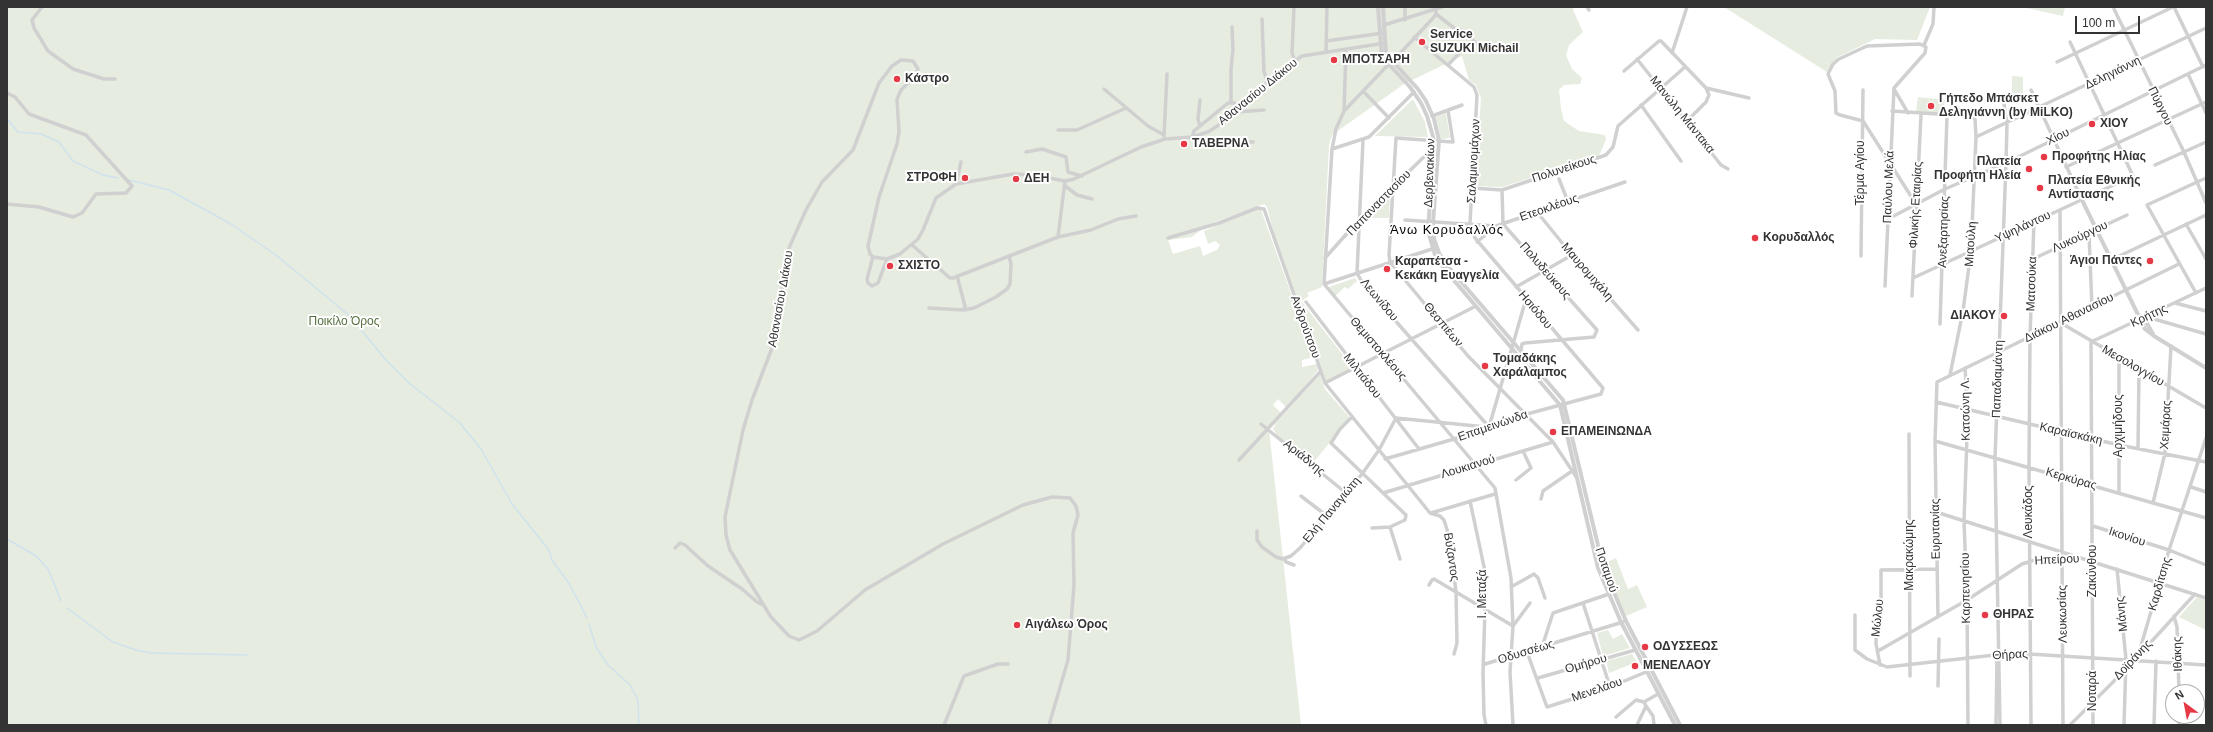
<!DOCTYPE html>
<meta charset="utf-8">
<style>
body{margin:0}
#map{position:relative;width:2213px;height:732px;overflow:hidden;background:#fff;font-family:Helvetica,sans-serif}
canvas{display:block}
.frame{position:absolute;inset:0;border:8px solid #333;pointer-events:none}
.north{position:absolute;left:2165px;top:684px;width:40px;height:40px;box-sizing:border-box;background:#fff;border:1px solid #adadad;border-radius:50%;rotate:328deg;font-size:11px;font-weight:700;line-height:16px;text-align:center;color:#333}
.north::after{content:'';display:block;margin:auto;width:14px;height:18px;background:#e63946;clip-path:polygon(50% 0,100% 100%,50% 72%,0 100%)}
.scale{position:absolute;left:2075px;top:16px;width:65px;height:18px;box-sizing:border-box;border:2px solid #333;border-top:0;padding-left:5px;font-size:12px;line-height:14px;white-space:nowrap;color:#333;-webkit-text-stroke:3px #fff;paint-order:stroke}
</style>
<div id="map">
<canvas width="2213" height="732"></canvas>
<div class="frame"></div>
<div class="north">N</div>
<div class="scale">100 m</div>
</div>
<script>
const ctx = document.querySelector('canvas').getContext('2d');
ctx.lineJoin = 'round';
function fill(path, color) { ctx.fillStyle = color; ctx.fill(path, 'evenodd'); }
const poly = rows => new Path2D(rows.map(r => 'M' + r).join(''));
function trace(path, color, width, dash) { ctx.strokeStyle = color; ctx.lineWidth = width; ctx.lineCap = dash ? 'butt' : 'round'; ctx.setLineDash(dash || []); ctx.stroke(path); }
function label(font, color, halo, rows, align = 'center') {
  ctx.font = font + ' Helvetica,sans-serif'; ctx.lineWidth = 4; ctx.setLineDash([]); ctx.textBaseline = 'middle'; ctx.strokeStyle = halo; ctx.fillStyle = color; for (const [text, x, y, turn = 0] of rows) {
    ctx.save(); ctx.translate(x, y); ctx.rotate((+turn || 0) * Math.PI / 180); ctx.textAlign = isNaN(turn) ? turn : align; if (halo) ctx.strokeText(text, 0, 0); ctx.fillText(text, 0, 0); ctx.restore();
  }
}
const green = poly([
 [7,7,1574,7,1573,10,1583,32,1569,45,1566,55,1572,69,1582,78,1580,84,1564,85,1559,90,1561,109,1564,121,1579,131,1605,135,1606,139,1599,156,1587,162,1555,170,1502,187,1475,186,1481,98,1476,85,1469,80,1462,56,1404,84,1332,135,1329,145,1322,287,1307,293,1309,296,1301,301,1353,368,1326,381,1275,237,1267,207,1264,204,1209,224,1192,237,1168,240,1173,254,1200,246,1203,256,1217,250,1220,245,1215,241,1208,244,1204,231,1234,218,1257,209,1261,210,1314,357,1302,360,1302,367,1317,364,1318,370,1287,408,1278,399,1273,405,1282,414,1269,429,1301,725,7,725],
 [1724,7,1930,7,1917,40,1875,39,1838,57,1832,63,1827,72],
 [2022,7,2065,7,2063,16],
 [2012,76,2023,77,2023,95,2012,95],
 [1918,97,1945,100,1943,114,1916,112],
 [1413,99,1425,122,1428,137,1375,136],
 [1446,113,1450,138,1441,139,1436,117],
 [1390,196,1389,218,1367,218],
 [1355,278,1357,281,1348,289,1345,287,1335,296,1329,289,1329,287],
 [1320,375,1325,389,1350,418,1312,464,1277,435,1273,429,1276,423],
 [1616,558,1628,589,1637,585,1647,607,1626,616,1603,564],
 [2197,597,2206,600,2206,630,2179,617],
 [1608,630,1613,639,1622,634,1630,648,1603,656,1597,633],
 [1632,654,1637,662,1609,673,1606,661]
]);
const stream = poly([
 [7,119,18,132,41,134,59,142,73,161,103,175,118,178],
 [129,180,169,190,231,224,277,256,350,316,385,359,410,384,459,422,481,449,512,504,549,550,552,560,570,585,587,618],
 [7,539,36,556,48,569,61,601],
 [67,608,113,642,136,650,151,653,247,655],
 [589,624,596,647,607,664,630,685,638,700,639,725]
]);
const minor = poly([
 [42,7,32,20,34,28,48,51,73,69,104,79,115,79],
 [1294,7,1292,53,1295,61],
 [1587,7,1589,10],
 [2174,7,2203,67],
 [2114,9,2184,152,2206,203],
 [1436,14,1454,28,1464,31,1478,45],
 [1262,19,1264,72,1268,82],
 [1405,20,1405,7],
 [1384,25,1442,7],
 [1326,41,1383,33],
 [1924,45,1933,24,1934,7],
 [1346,50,1344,111,1336,129,1332,149,1324,284,1495,488,1511,578,1513,626,1510,672,1513,725],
 [1326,52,1327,7],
 [1672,53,1687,7],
 [1637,59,1721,165,1728,169],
 [1392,62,1434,17,1436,14,1436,7],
 [2057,62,2173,7],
 [1448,65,1468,44],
 [1624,71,1659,41,1661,41,1706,88,1709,95,1706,102,1687,121],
 [2188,74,2206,113],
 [1706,88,1749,98],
 [1894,88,1925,53,1926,47,1920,44,1867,46,1839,59,1833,64,1828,74,1835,91,1836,113,1840,115,1863,121,1916,204],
 [1104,89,1148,126,1164,135],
 [1894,89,1908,113],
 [2031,90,2082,200],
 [1363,91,1389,118],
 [7,93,15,97,29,114,86,135,132,186,126,193,96,194,82,213,73,217,39,207,7,204],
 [1200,100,1198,119,1200,126],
 [1231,102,1231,69,1233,50,1232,27],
 [1641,105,1681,161],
 [1240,108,1234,103,1228,103,1194,131,1192,137,1198,140,1253,142],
 [1448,110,1453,142,1396,138,1389,255,1390,262,1468,356,1553,442,1577,478],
 [1344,111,1388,65],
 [1892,111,1968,116,1975,119,1976,137,1971,251,1963,311,1950,375],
 [1236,112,1264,110],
 [1432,116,1462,105],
 [1058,130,1077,130,1126,108],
 [1164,136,1167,74],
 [1976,137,2206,28],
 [1363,140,1357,273,1363,284,1489,427],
 [1332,149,1369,137,1414,92],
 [1026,152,1042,149,1066,157,1068,172,1082,176],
 [2155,165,2206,142],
 [2066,167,2206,102],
 [1559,179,1568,202],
 [956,184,961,162],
 [1064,185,1077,195,1092,199],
 [1472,188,1502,190,1606,155,1613,147,1618,126,1685,67],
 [1502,190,1503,224,1597,330,1594,337,1525,343,1522,344,1521,350],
 [2060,210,2063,725],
 [1537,212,1572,255,1638,330],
 [1888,219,1945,189,2006,163,2206,65],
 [1405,220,1496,226],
 [2186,224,2206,259],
 [2089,234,2092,308],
 [1058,237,1091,230,1118,219,1136,216],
 [1168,238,1219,223,1257,208,1264,209,1325,383,1430,513],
 [1477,242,1496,226,1625,182],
 [912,245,950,278,953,278,1058,237,1065,181],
 [1861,256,1863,90],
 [873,257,867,279,868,283,872,286,878,283,887,259],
 [1325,258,1359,220,1433,148],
 [2033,259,2127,215],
 [2111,260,2206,215],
 [957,276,965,306,964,310],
 [1913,278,2133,176,2070,42],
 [1324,284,1432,249],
 [1885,286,1894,88],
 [1516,287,1572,255],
 [2196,293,2147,205,2206,178],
 [1912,296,1921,115],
 [1306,302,1419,449],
 [2175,303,2206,311],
 [929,308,964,310,974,308,996,297,1007,289,1010,284,1011,264,1009,256],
 [2147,317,2206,334],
 [2061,323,2206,408],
 [1940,324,1947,116],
 [2091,342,2093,725],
 [2091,342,2206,288],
 [1965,368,1968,409,1964,521,1967,600,1968,725],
 [1325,383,1476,306],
 [1936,402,2119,445,2206,462],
 [1352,417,1340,429,1331,443,1406,515,1405,520,1390,527,1372,528],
 [1261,424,1346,493],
 [1489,427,1526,299],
 [1909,434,1910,676],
 [1935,441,2206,518],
 [2138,448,2139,370],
 [1385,459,1454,439,1527,414,1601,394,1603,388,1475,238,1470,223,1477,95,1474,87,1414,37],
 [1239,460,1321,371],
 [1516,480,1531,468,1523,451],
 [2191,487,2206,492],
 [1383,493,1553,442],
 [2119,493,2119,358],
 [1301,496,1327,516],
 [1541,499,1543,491,1572,471],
 [1470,501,1486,576,1483,673,1484,715,1486,725],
 [2153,503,2165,453,2171,346],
 [1936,512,2206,598],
 [1430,513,1440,516,1444,520,1450,539,1456,592,1513,626],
 [1431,513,1495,494],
 [2093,526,2169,550,2206,565],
 [1390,527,1400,559],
 [1257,531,1257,540,1262,547,1276,557,1283,559,1291,556,1300,548,1362,474,1379,450,1396,418,1486,427],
 [675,548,680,543,685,545,708,566,742,589,757,602,761,604],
 [1284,558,1286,562,1294,565],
 [2117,569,2126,659,2124,725],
 [1429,585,1432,580,1434,579,1456,592,1457,643,1454,654],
 [1511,587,1534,574,1538,578,1545,598],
 [1583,603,1610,687],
 [1855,615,1855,650,1867,659,1887,667,2013,653,2206,665],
 [2174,616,2177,627,2179,692],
 [1938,617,1935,441,1937,382,2179,264],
 [1513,626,1530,603],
 [1542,647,1553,613,1609,594],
 [1878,651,1967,600,2022,564,2035,560,2062,561,2080,558],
 [1527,652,1547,707,1610,687,1646,672],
 [2140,654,2195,594],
 [2138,656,2169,550,2206,438],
 [1485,664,1623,622],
 [1880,665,1876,644,1877,612,1881,602,1881,570,1937,569],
 [1538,678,1635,650],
 [1938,686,1939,639],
 [1646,706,1653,716,1654,725],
 [2179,716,2179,725],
 [1616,717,1636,700,1644,702,1658,694],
 [944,725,964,676,998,664,1008,664],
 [1049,725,1068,660,1074,585,1073,533,1078,515,1076,506,1070,498,1052,497,1023,505,943,544,865,590,817,631,799,640,789,636,771,617,730,550,726,535,725,517,743,430,752,400,772,348,789,248,806,210,822,182,853,150,879,83,892,66,901,60,913,61,918,69,915,76,901,90,897,99,899,132,897,144,879,197,868,246,870,254,873,257,887,259,900,254,918,239,923,230,936,198,956,184,1013,174,1033,175,1065,181,1074,179,1141,147,1165,139,1192,137,1208,132,1231,117,1275,75,1302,56,1385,43],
 [1637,725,1646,706,1644,702],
 [1996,725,1997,657],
 [2000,725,1995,458,2006,163,2007,124,2004,104],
 [2031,725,2029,467,2030,337,2034,221],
 [2070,725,2136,659],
 [2154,725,2156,661]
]);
const tertiary = poly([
 [1378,7,1382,57,1410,87,1421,103,1427,116,1434,140,1428,231,1435,255,1446,271,1560,405,1598,568,1621,622,1675,725],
 [1383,7,1386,54,1418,89,1426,101,1434,119,1439,140,1433,223,1434,239,1439,253,1445,263,1563,400,1603,566,1626,621,1680,725],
 [2082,200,2145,329,2154,336,2206,368],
 [2144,318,2153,334]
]);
const markers = [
 [1422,42,4,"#e63946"],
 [1334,60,4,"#e63946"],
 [897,79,4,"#e63946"],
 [1931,106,4,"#e63946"],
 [2092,124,4,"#e63946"],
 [1184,144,4,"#e63946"],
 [2044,157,4,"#e63946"],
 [2029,169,4,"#e63946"],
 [965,178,4,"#e63946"],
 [1016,179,4,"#e63946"],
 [2040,188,4,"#e63946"],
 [1755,238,4,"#e63946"],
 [2150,261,4,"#e63946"],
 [890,266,4,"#e63946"],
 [1387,269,4,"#e63946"],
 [2004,316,4,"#e63946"],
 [1485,366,4,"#e63946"],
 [1553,432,4,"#e63946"],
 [1985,615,4,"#e63946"],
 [1017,625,4,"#e63946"],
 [1645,647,4,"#e63946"],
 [1635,666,4,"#e63946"]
];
const poiNames = [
 ["Service",1430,35],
 ["SUZUKI Michail",1430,49],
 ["ΜΠΟΤΣΑΡΗ",1342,60],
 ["Κάστρο",905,79],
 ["Γήπεδο Μπάσκετ",1939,99],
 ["Δεληγιάννη (by MiLKO)",1939,113],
 ["ΧΙΟΥ",2100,124],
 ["ΤΑΒΕΡΝΑ",1192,144],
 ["Προφήτης Ηλίας",2052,157],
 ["Πλατεία",2021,162,"right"],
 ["Προφήτη Ηλεία",2021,176,"right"],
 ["ΣΤΡΟΦΗ",957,178,"right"],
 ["ΔΕΗ",1024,179],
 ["Πλατεία Εθνικής",2048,181],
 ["Αντίστασης",2048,195],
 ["Κορυδαλλός",1763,238],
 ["Άγιοι Πάντες",2142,261,"right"],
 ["Καραπέτσα -",1395,262],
 ["Κεκάκη Ευαγγελία",1395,276],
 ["ΣΧΙΣΤΟ",898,266],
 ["ΔΙΑΚΟΥ",1996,316,"right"],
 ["Τομαδάκης",1493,359],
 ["Χαράλαμπος",1493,373],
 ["ΕΠΑΜΕΙΝΩΝΔΑ",1561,432],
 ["ΘΗΡΑΣ",1993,615],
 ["Αιγάλεω Όρος",1025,625],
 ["ΟΔYΣΣΕΩΣ",1653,647],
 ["ΜΕΝΕΛΑΟΥ",1643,666]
];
const streetNames = [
 ["Δεληγιάννη",2113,73,-26],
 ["Αθανασίου Διάκου",1258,92,-39],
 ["Πύργου",2160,106,64],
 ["Μανώλη Μάντακα",1682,115,51],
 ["Χίου",2058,137,-26],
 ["Σαλαμινομάχων",1474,161,-87],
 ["Πολυνείκους",1564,169,-18],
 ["Δερβενακίων",1430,173,-88],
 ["Τέρμα Αγίου",1861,173,-90],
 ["Παύλου Μελά",1889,187,-88],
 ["Παπαναστασίου",1379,203,-46],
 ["Φιλικής Εταιρίας",1916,205,-87],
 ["Ετεοκλέους",1549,208,-19],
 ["Υψηλάντου",2023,227,-25],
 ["Ανεξαρτησίας",1944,232,-88],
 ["Λυκούργου",2080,237,-25],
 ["Μιαούλη",1971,244,-86],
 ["Πολυδεύκους",1545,271,49],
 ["Μαυρομιχάλη",1587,272,49],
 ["Ματσούκα",2032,284,-88],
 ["Αθανασίου Διάκου",781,299,-80],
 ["Λεωνίδου",1379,300,50],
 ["Ησιόδου",1535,310,50],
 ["Κρήτης",2149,316,-25],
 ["Διάκου Αθανασίου",2069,318,-26],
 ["Θεσπιέων",1443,325,50],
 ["Ανδρούτσου",1305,327,70],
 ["Θεμιστοκλέους",1378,349,49],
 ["Μεσολογγίου",2133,366,30],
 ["Μιλτιάδου",1362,376,52],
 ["Παπαδιαμάντη",1998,379,-88],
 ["Κατσώνη Λ.",1966,409,-91],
 ["Χειμάρας",2166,425,-87],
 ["Επαμεινώνδα",1493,426,-19],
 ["Αρχιμήδους",2119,426,-90],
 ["Καραϊσκάκη",2071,434,13],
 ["Αριάδνης",1304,458,39],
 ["Λουκιανού",1468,467,-17],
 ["Κερκύρας",2071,479,16],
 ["Ελή Παναγιώτη",1332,510,-50],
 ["Λeυκάδος",2029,512,-90],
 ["Ευρυτανίας",1936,529,-91],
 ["Ικονίου",2127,537,18],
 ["Μακρακώμης",1910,555,-90],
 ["Βύζαντος",1451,557,81],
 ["Ηπείρου",2057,560,-3],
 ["Ποταμού",1606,570,71],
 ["Ζακύνθου",2093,571,-90],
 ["Καρδίτσης",2160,584,-74],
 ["Καρπενησίου",1966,588,-91],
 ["Ι. Μεταξά",1483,594,-90],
 ["Λευκωσίας",2063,614,-91],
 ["Μάνης",2122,614,-96],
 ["Μώλου",1878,618,-84],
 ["Οδυσσέως",1526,652,-17],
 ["Ιθάκης",2178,654,-92],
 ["Θήρας",2010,655,-3],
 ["Δοϊράνης",2133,660,-47],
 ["Ομήρου",1586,664,-16],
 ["Μενελάου",1597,690,-19],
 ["Νοταρά",2093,691,-90]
];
const parkNames = [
 ["Ποικίλο Όρος",344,322]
];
const neighbourhoodNames = [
 ["Άνω Κορυδαλλός",1447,230]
];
fill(green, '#e6ecdf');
trace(stream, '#cfe2ee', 1.5);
trace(minor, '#d0d0d0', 3.5);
trace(tertiary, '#d0d0d0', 4);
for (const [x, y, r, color] of markers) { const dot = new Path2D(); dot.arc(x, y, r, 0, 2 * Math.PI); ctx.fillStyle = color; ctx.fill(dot); trace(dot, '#fff', 1.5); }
label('bold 12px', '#333', '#fff', poiNames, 'left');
label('12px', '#333', '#fff', streetNames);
label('12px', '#56703f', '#fff', parkNames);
ctx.letterSpacing = '1px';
label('13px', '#000', '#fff', neighbourhoodNames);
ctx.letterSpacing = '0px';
</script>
